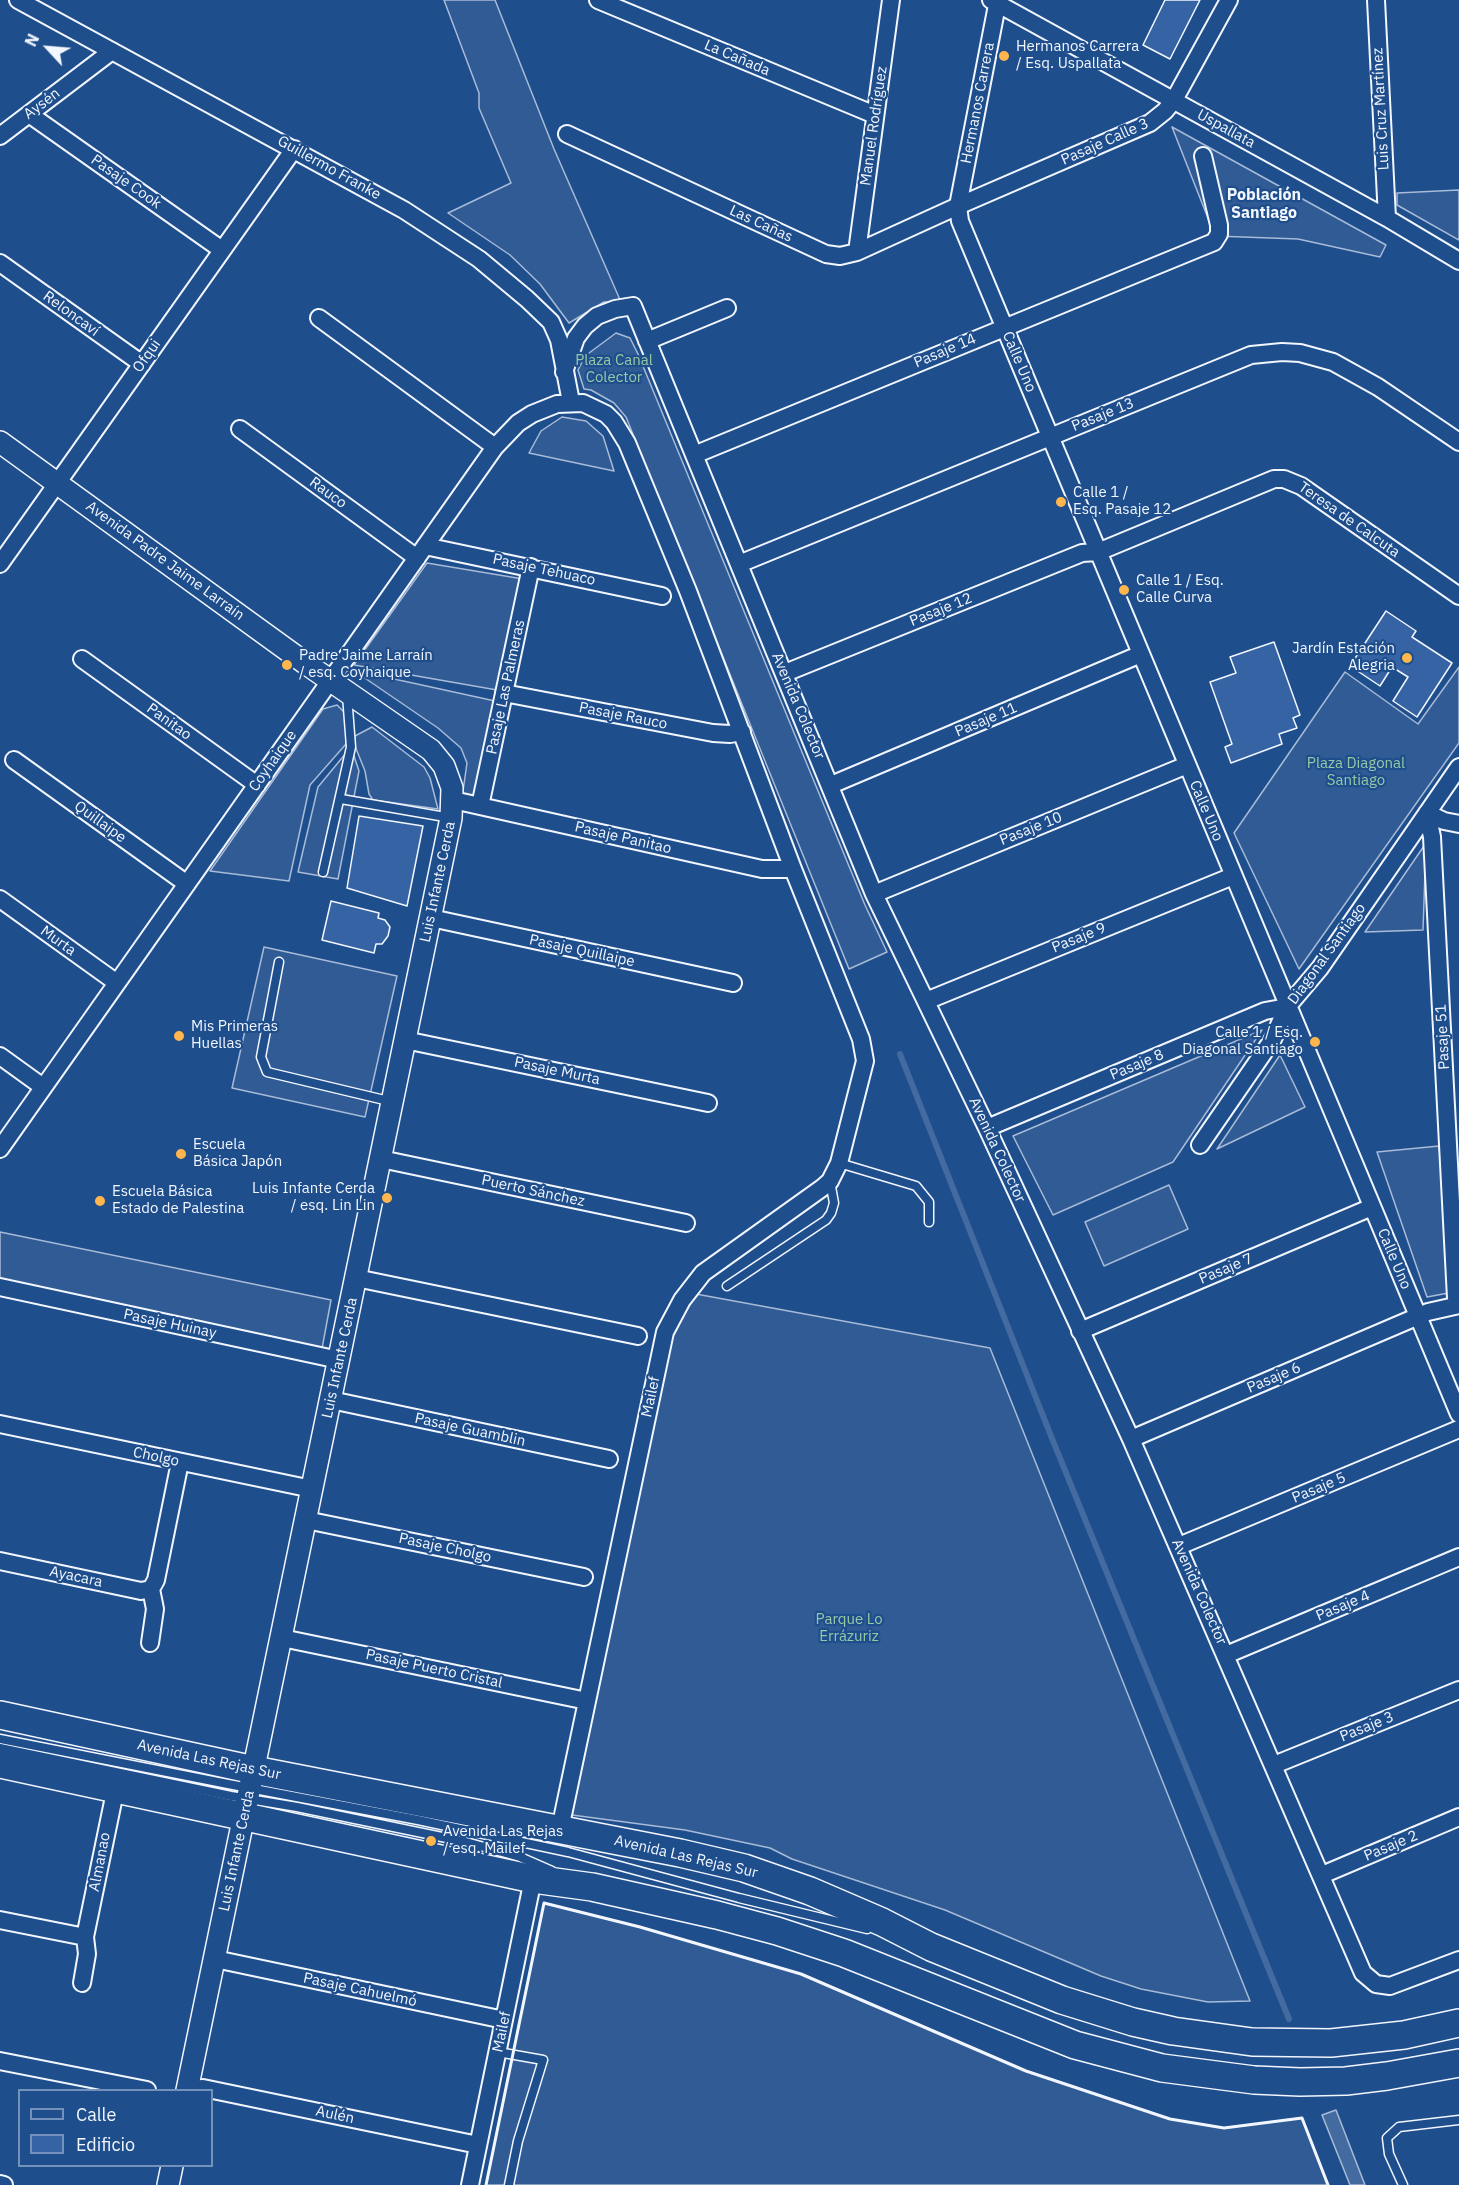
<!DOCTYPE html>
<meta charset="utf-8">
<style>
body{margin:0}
#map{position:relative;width:1459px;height:2185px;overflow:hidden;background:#1f4e8c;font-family:"IBM Plex Sans",sans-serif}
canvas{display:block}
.legend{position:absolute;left:18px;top:2089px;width:195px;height:78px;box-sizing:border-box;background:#1f4e8c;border:2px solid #7391ba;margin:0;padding:8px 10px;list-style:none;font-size:18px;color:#f2f6ff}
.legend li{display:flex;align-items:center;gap:12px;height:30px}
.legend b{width:30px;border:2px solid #7391ba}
.north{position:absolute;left:18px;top:18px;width:60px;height:60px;-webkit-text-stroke:4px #1f4e8c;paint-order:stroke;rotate:296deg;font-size:16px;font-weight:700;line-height:24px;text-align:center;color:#f2f6ff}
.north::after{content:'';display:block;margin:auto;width:21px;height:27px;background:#f2f6ff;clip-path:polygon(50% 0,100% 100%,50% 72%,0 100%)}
</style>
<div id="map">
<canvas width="1459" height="2185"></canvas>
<ul class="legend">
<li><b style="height:8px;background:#1f4e8c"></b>Calle</li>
<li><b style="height:16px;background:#3563a3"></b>Edificio</li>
</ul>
<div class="north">N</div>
</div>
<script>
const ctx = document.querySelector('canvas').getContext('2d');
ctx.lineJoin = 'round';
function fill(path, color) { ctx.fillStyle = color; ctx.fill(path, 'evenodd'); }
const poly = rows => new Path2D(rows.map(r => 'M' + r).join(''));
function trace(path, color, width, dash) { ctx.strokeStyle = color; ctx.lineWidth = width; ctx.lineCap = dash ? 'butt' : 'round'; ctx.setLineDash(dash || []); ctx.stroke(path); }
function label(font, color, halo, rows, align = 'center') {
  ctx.font = font + ' "IBM Plex Sans",sans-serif'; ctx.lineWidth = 4.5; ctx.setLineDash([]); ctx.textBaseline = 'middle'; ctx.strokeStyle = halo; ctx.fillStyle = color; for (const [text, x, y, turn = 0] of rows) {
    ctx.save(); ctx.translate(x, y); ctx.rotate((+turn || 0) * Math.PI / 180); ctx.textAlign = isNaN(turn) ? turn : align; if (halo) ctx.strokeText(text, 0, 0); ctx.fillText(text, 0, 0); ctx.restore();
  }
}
const built = poly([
 [444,0,495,0,554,149,621,302,604,302,569,323,540,284,510,255,448,213,511,183,479,108,479,93,444,0],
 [1172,127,1386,245,1380,257,1298,239,1215,236,1172,127],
 [1459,190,1459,240,1397,205,1397,193,1459,190],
 [616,333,630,338,638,354,865,905,887,952,849,969,626,417,614,403,591,390,584,389,578,370,585,356,616,333],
 [562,417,586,421,603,436,614,471,529,453,541,431,562,417],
 [427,563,523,579,497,690,354,665,427,563],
 [1459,667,1459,743,1299,969,1234,833,1345,672,1418,724,1459,667],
 [353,670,495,701,478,801,462,798,467,763,461,748,438,728,353,670],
 [337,705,347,715,346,744,310,785,289,881,210,871,323,709,337,705],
 [372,727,424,767,430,778,438,809,373,800,369,794,365,771,355,746,355,736,372,727],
 [351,747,359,771,338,879,298,872,318,787,351,747],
 [1426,843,1423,930,1365,932,1426,843],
 [264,947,397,976,365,1117,232,1088,264,947],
 [1262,1030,1173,1162,1053,1215,1013,1136,1262,1030],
 [1280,1055,1305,1107,1217,1149,1280,1055],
 [1439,1146,1454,1292,1427,1297,1377,1152,1439,1146],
 [1169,1185,1188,1229,1104,1266,1085,1222,1169,1185],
 [0,1232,331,1300,321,1354,0,1285,0,1232],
 [696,1294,990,1348,1250,2001,1208,2002,1141,1989,1101,1976,945,1910,792,1859,770,1848,685,1830,572,1815,672,1339,681,1320,696,1294],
 [544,1903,640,1927,801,1974,1026,2071,1170,2119,1224,2128,1302,2118,1328,2185,486,2185,544,1903]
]);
const water = poly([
 [1336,2110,1365,2185,1350,2185,1322,2115,1336,2110]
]);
const stream = poly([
 [900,1054,1051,1436,1289,2019]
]);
const building = poly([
 [1165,0,1200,0,1170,59,1143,45,1165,0],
 [1386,611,1416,631,1412,637,1452,663,1417,717,1393,701,1408,677,1392,667,1380,686,1350,666,1386,611],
 [1274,642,1300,715,1293,718,1297,728,1279,734,1282,744,1231,763,1225,747,1232,744,1210,682,1236,673,1230,657,1274,642],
 [359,816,423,826,407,906,347,888,359,816],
 [331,901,379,913,378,918,385,920,390,927,388,936,382,944,376,944,374,953,322,940,331,901]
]);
const service = poly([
 [341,799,451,818],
 [323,872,351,747,347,695],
 [279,962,261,1057,267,1072,393,1102],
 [839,1163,916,1186,929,1202,929,1222],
 [727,1286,826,1220,831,1213,834,1203,830,1181],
 [0,1739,228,1784,418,1820,568,1852,739,1898,867,1929],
 [0,1748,231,1796,297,1807,466,1842,520,1857,552,1871],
 [498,2052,543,2060,518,2141,509,2185],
 [1403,2185,1389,2154,1387,2138,1399,2127,1459,2120]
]);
const minor = poly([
 [18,0,404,210,479,259,527,299,551,322,559,340,571,402],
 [598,0,875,115],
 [991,0,1387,218,1459,261],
 [998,0,958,206,960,221,1459,1414],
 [1376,0,1387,218],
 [29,114,222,250],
 [567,134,826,254,840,256,857,252,958,206,1150,123,1165,111,1174,100,1229,0],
 [0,136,112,51],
 [857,252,891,0],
 [0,263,142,364],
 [319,318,495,447],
 [647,341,727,308],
 [564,372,576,338,585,326,597,316,615,309,633,306,874,894,987,1128,1131,1439,1363,1973,1376,1984,1390,1986,1459,1960],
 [240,429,417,558],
 [694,455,1214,242,1219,234,1219,225,1203,156],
 [425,546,662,596],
 [0,564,294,149],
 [739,564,1251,355,1282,352,1300,353,1333,362,1378,387,1459,442],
 [82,659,257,785],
 [785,673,1082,553,1098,552,1274,479,1284,479,1301,486,1459,596],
 [504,693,713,733,730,734,742,732],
 [14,760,187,884],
 [831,785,1141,654],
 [453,800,762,869,793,869],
 [480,806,531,567],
 [1427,813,1432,837,1456,1298],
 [1427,813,1444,821,1459,824],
 [874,894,1187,765],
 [0,899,117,983],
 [431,918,733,983],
 [926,1001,1233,876],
 [405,1040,708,1103],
 [0,1056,43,1087],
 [987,1128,1265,1011,1287,1007],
 [1200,1145,1273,1039,1287,1007,1320,968,1459,767],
 [0,1149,495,447,518,423,532,414,557,404,583,403,606,414,614,422,627,443,688,591,793,869,861,1039,865,1061,839,1163,830,1181,822,1188,703,1273,682,1300,665,1332,560,1829],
 [381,1159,686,1223],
 [356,1278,638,1336],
 [0,1287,339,1360],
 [1080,1331,1372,1207],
 [331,1400,609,1459],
 [0,1424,312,1489],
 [1131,1439,1428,1312,1459,1305],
 [306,1520,584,1577],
 [1179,1546,1459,1429],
 [0,1561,141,1591,151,1589,156,1580,180,1462],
 [282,1638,587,1701],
 [150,1643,155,1609,151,1589],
 [1226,1655,1459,1557],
 [1274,1765,1459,1690],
 [1322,1875,1459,1817],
 [0,1920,85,1937],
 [215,1959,504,2020],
 [82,1983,87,1954,85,1937,116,1787],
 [0,2061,147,2090],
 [191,2090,203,2088,478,2145],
 [0,2184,4,2185],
 [470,2185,533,1879]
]);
const tertiary = poly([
 [0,442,305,663,431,750,444,766,452,788,451,818,187,2090],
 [168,2185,172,2166]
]);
const primary = poly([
 [0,1715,254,1770,680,1853,744,1868,810,1891,882,1922,931,1947,1062,2000,1133,2022,1173,2031,1252,2042,1331,2043,1404,2035,1459,2023],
 [0,1764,533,1879,592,1887,717,1915,777,1931,844,1953,1075,2045,1162,2068,1254,2080,1300,2082,1346,2081,1387,2076,1459,2063]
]);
const wall = poly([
 [486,2185,544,1903,640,1927,801,1974,1026,2071,1170,2119,1224,2128,1302,2118,1328,2185]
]);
const markers = [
 [1004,56,6,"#ffb74d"],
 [1061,502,6,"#ffb74d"],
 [1124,590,6,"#ffb74d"],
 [1407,658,6,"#ffb74d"],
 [287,665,6,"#ffb74d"],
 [179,1036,6,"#ffb74d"],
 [1315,1042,6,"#ffb74d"],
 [181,1154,6,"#ffb74d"],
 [387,1198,6,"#ffb74d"],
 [100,1201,6,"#ffb74d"],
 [431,1841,6,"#ffb74d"]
];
const poiNames = [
 ["Hermanos Carrera",1016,47],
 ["/ Esq. Uspallata",1016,64],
 ["Calle 1 /",1073,493],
 ["Esq. Pasaje 12",1073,510],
 ["Calle 1 / Esq.",1136,581],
 ["Calle Curva",1136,598],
 ["Jardín Estación",1395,649,"right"],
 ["Alegria",1395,666,"right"],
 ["Padre Jaime Larraín",299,656],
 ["/ esq. Coyhaique",299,673],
 ["Mis Primeras",191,1027],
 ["Huellas",191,1044],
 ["Calle 1 / Esq.",1303,1033,"right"],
 ["Diagonal Santiago",1303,1050,"right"],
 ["Escuela",193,1145],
 ["Básica Japón",193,1162],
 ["Luis Infante Cerda",375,1189,"right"],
 ["/ esq. Lin Lin",375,1206,"right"],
 ["Escuela Básica",112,1192],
 ["Estado de Palestina",112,1209],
 ["Avenida Las Rejas",443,1832],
 ["/ esq. Mailef",443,1849]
];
const streetNames = [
 ["La Cañada",737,58,23],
 ["Hermanos Carrera",978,103,-79],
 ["Aysén",42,104,-37],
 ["Luis Cruz Martínez",1381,109,-93],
 ["Manuel Rodríguez",874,126,-82],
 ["Uspallata",1226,129,29],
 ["Pasaje Calle 3",1105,142,-24],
 ["Guillermo Franke",329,168,29],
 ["Pasaje Cook",126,182,35],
 ["Las Cañas",761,224,25],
 ["Reloncaví",71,314,36],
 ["Pasaje 14",945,351,-23],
 ["Ofqui",147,356,-55],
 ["Calle Uno",1019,362,67],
 ["Pasaje 13",1103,415,-22],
 ["Rauco",328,493,36],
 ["Teresa de Calcuta",1349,520,35],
 ["Avenida Padre Jaime Larraín",165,561,36],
 ["Pasaje Tehuaco",544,570,12],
 ["Pasaje 12",941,610,-22],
 ["Pasaje Las Palmeras",506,687,-78],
 ["Avenida Colector",798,706,67],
 ["Pasaje Rauco",623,716,11],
 ["Pasaje 11",986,720,-23],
 ["Panitao",169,722,36],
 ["Coyhaique",273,761,-55],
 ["Calle Uno",1206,811,67],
 ["Quillaipe",100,822,36],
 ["Pasaje 10",1031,829,-22],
 ["Pasaje Panitao",623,838,13],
 ["Luis Infante Cerda",438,882,-78],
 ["Pasaje 9",1079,938,-22],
 ["Murta",58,941,36],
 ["Pasaje Quillaipe",582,951,12],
 ["Diagonal Santiago",1327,954,-54],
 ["Pasaje 51",1443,1037,-93],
 ["Pasaje 8",1137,1065,-23],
 ["Pasaje Murta",557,1071,12],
 ["Avenida Colector",997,1150,65],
 ["Puerto Sánchez",533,1191,12],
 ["Calle Uno",1394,1259,67],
 ["Pasaje 7",1226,1269,-23],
 ["Pasaje Huinay",170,1324,12],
 ["Luis Infante Cerda",340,1358,-78],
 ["Pasaje 6",1274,1378,-23],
 ["Mailef",651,1397,-78],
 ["Pasaje Guamblin",470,1430,12],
 ["Cholgo",156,1457,12],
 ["Pasaje 5",1319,1488,-23],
 ["Pasaje Cholgo",445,1548,12],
 ["Ayacara",76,1577,12],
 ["Avenida Colector",1199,1592,66],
 ["Pasaje 4",1343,1606,-23],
 ["Pasaje Puerto Cristal",434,1669,12],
 ["Pasaje 3",1367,1727,-22],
 ["Avenida Las Rejas Sur",209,1760,12],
 ["Pasaje 2",1391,1846,-23],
 ["Luis Infante Cerda",237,1851,-78],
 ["Avenida Las Rejas Sur",686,1857,13],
 ["Almanao",100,1862,-79],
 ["Pasaje Cahuelmó",360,1990,12],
 ["Mailef",502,2032,-78],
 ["Aulén",335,2115,12]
];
const parkNames = [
 ["Plaza Canal",614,361],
 ["Colector",614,378],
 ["Plaza Diagonal",1356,764],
 ["Santiago",1356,781],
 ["Parque Lo",849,1620],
 ["Errázuriz",849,1637]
];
const neighbourhoodNames = [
 ["Población",1264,195],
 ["Santiago",1264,213]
];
fill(built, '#305b95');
trace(built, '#a8bbd7', 1.5);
fill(water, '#446ba0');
trace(water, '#a8bbd7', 1.5);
trace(stream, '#446ba0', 6);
fill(building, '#3563a3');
trace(building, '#f2f6ff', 1.5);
trace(service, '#f2f6ff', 11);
trace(minor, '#f2f6ff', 20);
trace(tertiary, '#f2f6ff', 24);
trace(primary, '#f2f6ff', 30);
trace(service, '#1f4e8c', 8);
trace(minor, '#1f4e8c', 16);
trace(tertiary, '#1f4e8c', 21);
trace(primary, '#1f4e8c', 27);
trace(wall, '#f2f6ff', 3);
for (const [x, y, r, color] of markers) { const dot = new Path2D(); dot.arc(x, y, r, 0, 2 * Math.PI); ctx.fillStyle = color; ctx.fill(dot); trace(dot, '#1f4e8c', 2); }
label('15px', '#f2f6ff', '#1f4e8c', poiNames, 'left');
label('15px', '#f2f6ff', '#1f4e8c', streetNames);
label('15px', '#97c8a6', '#1f4e8c', parkNames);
label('bold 16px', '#f2f6ff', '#1f4e8c', neighbourhoodNames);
</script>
